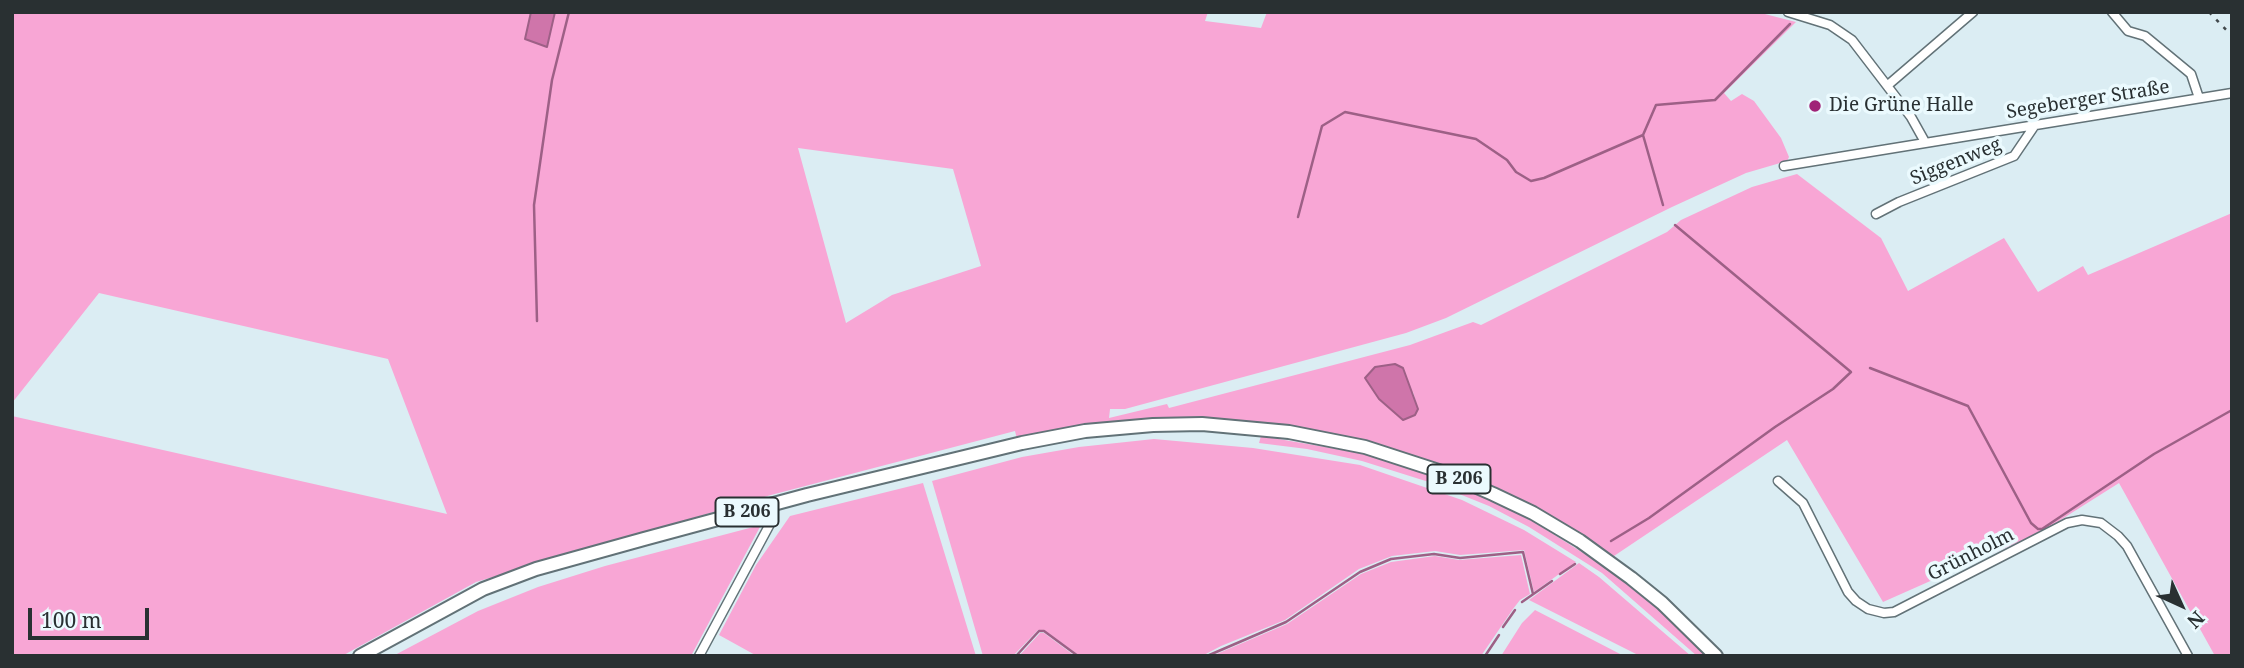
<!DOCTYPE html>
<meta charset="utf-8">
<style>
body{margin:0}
#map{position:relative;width:2244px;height:668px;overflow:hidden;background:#dbedf3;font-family:"Noto Serif",serif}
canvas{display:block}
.frame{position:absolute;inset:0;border:14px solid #293032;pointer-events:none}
.north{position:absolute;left:2146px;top:570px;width:70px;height:70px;-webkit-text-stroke:5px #ebfafe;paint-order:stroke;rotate:135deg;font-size:19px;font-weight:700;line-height:28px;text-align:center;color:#293032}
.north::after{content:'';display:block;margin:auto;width:24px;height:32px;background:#293032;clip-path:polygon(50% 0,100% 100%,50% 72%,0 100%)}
.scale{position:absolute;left:28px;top:608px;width:121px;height:32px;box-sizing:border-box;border:4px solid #293032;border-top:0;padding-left:9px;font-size:21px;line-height:24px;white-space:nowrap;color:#293032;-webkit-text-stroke:5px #ebfafe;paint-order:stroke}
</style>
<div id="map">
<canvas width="2244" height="668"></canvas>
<div class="frame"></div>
<div class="north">N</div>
<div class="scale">100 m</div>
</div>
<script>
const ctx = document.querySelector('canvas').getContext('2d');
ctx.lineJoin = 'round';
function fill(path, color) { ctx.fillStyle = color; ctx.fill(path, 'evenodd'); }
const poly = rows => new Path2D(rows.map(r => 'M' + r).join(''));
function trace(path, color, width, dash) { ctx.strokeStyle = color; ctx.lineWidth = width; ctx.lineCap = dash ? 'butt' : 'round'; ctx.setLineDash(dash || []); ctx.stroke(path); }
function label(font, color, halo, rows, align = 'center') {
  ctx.font = font + ' "Noto Serif",serif'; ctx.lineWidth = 7; ctx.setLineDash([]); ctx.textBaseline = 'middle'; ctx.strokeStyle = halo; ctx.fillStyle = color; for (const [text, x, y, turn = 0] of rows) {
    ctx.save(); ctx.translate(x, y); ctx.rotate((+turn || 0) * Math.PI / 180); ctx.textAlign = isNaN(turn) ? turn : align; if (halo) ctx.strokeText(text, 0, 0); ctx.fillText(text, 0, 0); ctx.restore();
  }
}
const green = poly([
 [12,12,1208,12,1205,21,1261,28,1267,12,1757,12,1796,22,1724,93,1731,101,1742,94,1754,101,1781,138,1789,157,1787,161,1746,173,1672,207,1446,318,1406,333,1125,409,1110,409,1109,418,1167,404,1169,408,1410,345,1473,322,1481,325,1667,232,1681,220,1752,187,1797,174,1881,238,1908,291,2004,238,2038,292,2083,266,2088,275,2232,213,2232,656,2215,656,2119,483,2043,531,1883,602,1787,440,1614,556,1529,504,1443,465,1364,440,1306,429,1241,421,1177,419,1017,439,1015,431,771,495,476,582,342,656,12,656,12,416,447,514,388,359,99,293,12,403],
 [798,148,953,169,981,266,892,295,846,323],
 [1413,392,1418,409,1415,415,1403,420,1379,399],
 [1261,436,1366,454,1433,475,1494,502,1534,522,1607,568,1658,609,1708,656,1697,656,1602,573,1529,527,1489,506,1432,483,1362,461,1307,449,1259,443],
 [1154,439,1253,448,1360,465,1462,500,1524,530,1576,562,1534,592,1524,550,1460,555,1435,551,1392,556,1359,569,1285,620,1221,646,1202,656,1080,656,1044,630,1038,630,1013,656,983,656,932,481,1022,457,1079,447],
 [923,483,976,656,757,656,719,635,756,565,790,516],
 [761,525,691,656,393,656,478,611,538,587,605,566],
 [1521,555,1530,594,1520,600,1513,609,1481,656,1212,656,1287,624,1361,574,1391,562,1435,556,1459,560],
 [1579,563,1599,577,1691,656,1640,656,1529,600],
 [1535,610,1624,656,1501,656,1522,623],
 [1040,633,1044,633,1075,656,1019,656]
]);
const water = poly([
 [531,12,555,12,547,47,525,39,531,12],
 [1395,364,1403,368,1418,409,1415,415,1403,420,1379,399,1365,378,1375,367,1395,364]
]);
const stream = poly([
 [1663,205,1643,135,1656,105,1715,100,1790,24],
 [1298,217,1322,126,1345,112,1476,139,1507,160,1516,172,1531,181,1544,178,1643,135],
 [537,321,534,205,552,80,569,12],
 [1870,368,1968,406,2031,523,2038,529,2042,529,2154,454,2232,410],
 [1611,541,1649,518,1775,427,1833,389,1851,372,1675,225],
 [1560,574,1575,564],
 [1522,602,1552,581],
 [1503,627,1515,610],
 [1016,656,1039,631,1044,631,1078,656],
 [1207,656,1286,622,1360,572,1391,559,1434,554,1460,558,1523,552,1533,594],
 [1485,656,1499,635]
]);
const minor = poly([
 [1788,12,1830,25,1852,40,1911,117,1925,142],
 [2112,12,2128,31,2145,36,2191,74,2199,98],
 [1888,85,1973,12],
 [1784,166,2232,93],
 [1876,214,1899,202,2014,156,2035,125],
 [1778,481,1803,503,1848,592,1856,601,1868,609,1884,613,1894,612,2067,523,2082,520,2101,523,2118,536,2127,546,2188,656],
 [699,656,770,524,775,503]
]);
const primary = poly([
 [360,656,483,589,536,569,644,539,807,495,1022,443,1085,431,1153,425,1202,424,1289,432,1365,447,1445,473,1493,494,1533,513,1580,541,1631,578,1662,603,1716,656]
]);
const rail = poly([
 [2209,12,2232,36]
]);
const markers = [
 [1815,106,7,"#a02377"]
];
const shields = [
 [1459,479,63],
 [747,512,63]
];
const shieldNames = [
 ["B 206",1459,479],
 ["B 206",747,512]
];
const streetNames = [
 ["Segeberger Straße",2088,100,-9],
 ["Siggenweg",1956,162,-22],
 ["Grünholm",1971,555,-27]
];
const poiNames = [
 ["Die Grüne Halle",1829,106]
];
fill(green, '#f8a6d5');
fill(water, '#cf75aa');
trace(water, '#9d6086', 2);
trace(stream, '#9d6086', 2.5);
trace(minor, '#627277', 11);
trace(primary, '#627277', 16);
trace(minor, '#fff', 8);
trace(primary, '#fff', 12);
trace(rail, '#41494c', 2.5, [3.5, 7]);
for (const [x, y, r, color] of markers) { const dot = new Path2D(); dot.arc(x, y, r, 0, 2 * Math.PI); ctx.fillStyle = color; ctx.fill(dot); trace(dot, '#ebfafe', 2.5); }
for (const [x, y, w] of shields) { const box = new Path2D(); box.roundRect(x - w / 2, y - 14.5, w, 29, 5); ctx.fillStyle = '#ebfafe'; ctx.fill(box); trace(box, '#293032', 2); }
label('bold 18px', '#293032', null, shieldNames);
label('19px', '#293032', '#ebfafe', streetNames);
label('19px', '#293032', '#ebfafe', poiNames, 'left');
</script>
